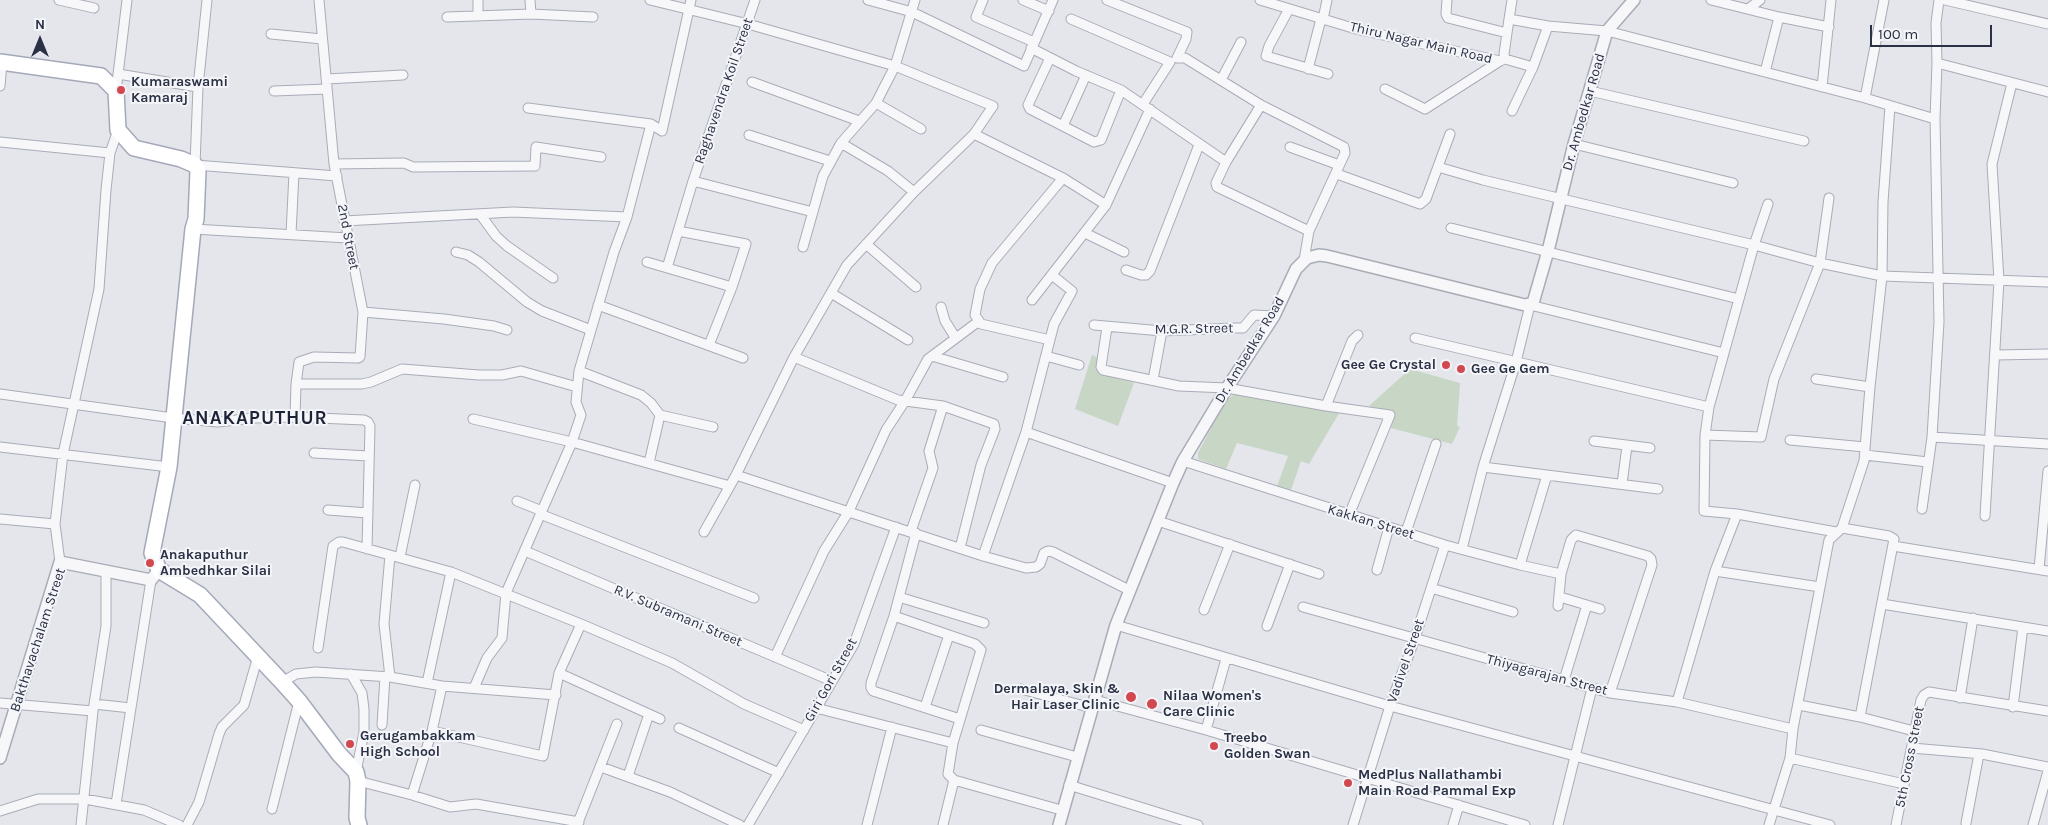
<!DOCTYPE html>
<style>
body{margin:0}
#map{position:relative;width:2048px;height:825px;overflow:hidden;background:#e4e6ec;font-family:Karla,sans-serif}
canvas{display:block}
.north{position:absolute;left:15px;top:15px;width:50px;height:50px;-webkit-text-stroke:4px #f4f5f9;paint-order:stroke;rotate:0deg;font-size:14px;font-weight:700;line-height:20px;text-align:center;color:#2b3145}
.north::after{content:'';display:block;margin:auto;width:18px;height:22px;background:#2b3145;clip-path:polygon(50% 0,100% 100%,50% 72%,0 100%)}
.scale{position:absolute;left:1870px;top:25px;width:122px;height:22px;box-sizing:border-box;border:2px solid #2b3145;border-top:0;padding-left:6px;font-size:15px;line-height:18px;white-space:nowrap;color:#2b3145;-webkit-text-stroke:4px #f4f5f9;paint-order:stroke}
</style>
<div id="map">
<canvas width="2048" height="825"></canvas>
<div class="north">N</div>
<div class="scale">100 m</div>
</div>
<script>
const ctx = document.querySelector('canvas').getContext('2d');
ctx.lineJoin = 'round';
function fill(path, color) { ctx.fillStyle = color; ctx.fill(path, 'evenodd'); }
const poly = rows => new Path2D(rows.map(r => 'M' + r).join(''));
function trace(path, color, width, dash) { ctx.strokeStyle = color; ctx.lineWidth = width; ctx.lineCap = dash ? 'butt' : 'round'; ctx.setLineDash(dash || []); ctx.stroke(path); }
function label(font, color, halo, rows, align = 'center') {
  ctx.font = font + ' Karla,sans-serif'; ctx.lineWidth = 4; ctx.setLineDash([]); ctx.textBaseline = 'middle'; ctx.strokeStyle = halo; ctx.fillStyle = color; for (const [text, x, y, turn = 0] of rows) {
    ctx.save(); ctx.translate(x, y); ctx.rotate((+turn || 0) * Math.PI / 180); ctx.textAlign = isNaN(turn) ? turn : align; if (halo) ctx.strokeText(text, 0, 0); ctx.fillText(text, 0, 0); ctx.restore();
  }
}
const green = poly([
 [1092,355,1099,358,1097,370,1134,383,1118,426,1075,409],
 [1410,369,1460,383,1457,426,1460,427,1452,444,1391,428,1395,414,1369,406],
 [1234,394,1341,410,1309,464,1301,461,1291,490,1277,486,1288,456,1237,443,1226,469,1198,459,1198,453,1225,402]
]);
const minor = poly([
 [59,0,94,8],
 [207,0,198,87,195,165,337,176],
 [478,0,478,15],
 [530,0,531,14],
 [650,0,748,24,895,66,993,106,974,134,1063,178,1106,205],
 [868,0,912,12,1024,66,1053,0],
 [983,0,976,17,1034,42],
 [1023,0,1049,11],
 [1107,0,1187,32,1186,39,1177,58,1185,58,1261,105,1344,147,1345,153,1309,231,1304,260],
 [1260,0,1356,29,1500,61,1505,59,1504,54,1509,19,1548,26,1607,31,1865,98,1935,119],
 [1447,0,1446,14,1448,18,1507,33],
 [1711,0,1779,17,1829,27],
 [1945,0,2048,24],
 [1289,9,1269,46,1266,56,1328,74],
 [1748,9,1760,0],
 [447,17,531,14,593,17],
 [1071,19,1170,62,1143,104],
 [1323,19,1327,0],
 [1509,19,1512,0],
 [271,34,322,39],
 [1031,48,1076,71,1121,90,1226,162],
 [1050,58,1028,105,1030,109,1094,142,1101,140,1121,90],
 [1505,59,1533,67],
 [1937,63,2048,92],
 [1308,69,1321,19],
 [1765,72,1779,17],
 [118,74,198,87],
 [326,79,403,75],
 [1221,80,1241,42],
 [752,82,859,121],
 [0,86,2,63],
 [1822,87,1831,0],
 [1385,89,1425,109,1500,61],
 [116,91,127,0],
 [274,91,327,89],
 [1590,91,1804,141],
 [1865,98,1884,0],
 [876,103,921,129],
 [1261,105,1226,162,1216,183,1217,187,1309,231],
 [528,108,651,124,662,131,691,0],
 [1512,111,1533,67,1548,26],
 [1063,126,1086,75],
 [749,135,830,161],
 [0,142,110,153],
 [841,143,888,171,914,192],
 [1574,144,1733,183],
 [1290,147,1339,165],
 [334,164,404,163,413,167,535,166,536,147,601,157],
 [1438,167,1483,180,1754,245,1820,263,1882,276,2048,282],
 [1337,174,1420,204,1426,199,1450,134],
 [693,181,813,212],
 [480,214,496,236,507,246,553,278],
 [344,221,513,212,627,217],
 [1451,228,1739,299],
 [193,229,348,238],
 [678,231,746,244,732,287,709,345],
 [1085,233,1124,252],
 [291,234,294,173],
 [866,244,916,287],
 [803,247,823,176,841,143,876,103,895,66,915,0],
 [456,252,468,255,479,262,527,302,542,311,591,330],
 [647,262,732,287],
 [667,268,693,181,755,0],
 [1126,270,1141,275,1146,275,1150,271,1199,145],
 [831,293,908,340],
 [1032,300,1106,205,1150,109],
 [598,305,743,358],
 [941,307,945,321,955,337],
 [363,312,444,319,494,326,507,330],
 [1094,325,1162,331,1234,328,1243,328,1254,315,1274,316],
 [1107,327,1101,367,1103,370,1179,386,1227,388,1326,406,1390,415,1349,515],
 [1415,338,1709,407],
 [1050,340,981,324,975,315,980,289,992,263,1063,178],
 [1995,355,2048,354],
 [932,356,1003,377],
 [1046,356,1079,365],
 [794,357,898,400,943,406,994,424,995,429,981,465,960,548],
 [579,371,641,395,651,403,660,415,713,427],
 [1816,379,1870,387],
 [1153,380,1162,331],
 [296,384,362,384,371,382,402,369,479,375,502,375,521,371,577,387],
 [0,394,173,418,218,422,254,418,295,417,364,420,368,422,370,426,367,549],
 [1326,406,1352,341,1358,335],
 [295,417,296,384,299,362,314,357,358,358,360,357,363,312,334,164,319,0],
 [473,419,572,442,730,486],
 [1026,432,1173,483],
 [1705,435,1761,437,1774,379,1820,263,1829,198],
 [1932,437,2048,444],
 [1790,440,1865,447],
 [1594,441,1650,448],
 [0,447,169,467],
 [314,453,369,456],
 [1865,455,1928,462],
 [1183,461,1445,545,1520,565,1561,574],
 [649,463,660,415],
 [1483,467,1658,489],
 [736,475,983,556,1026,568,1036,567,1040,564,1044,553,1048,551,1053,552,1129,590],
 [1622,484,1627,446],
 [517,501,542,511],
 [1922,509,1932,437,1939,322,1935,119,1937,63,1936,23,1939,0],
 [328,510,368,513],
 [540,514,754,598],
 [1737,514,1704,511,1705,435,1709,407,1754,245,1768,204],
 [1985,516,1999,281,1992,164,2012,83],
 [0,519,55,524],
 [1158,521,1319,574],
 [1842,528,1889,536,1894,539,1860,717],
 [911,531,933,468,929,451,943,406],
 [704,532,736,475,794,357,847,265,914,192,974,134],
 [1406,532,1436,444],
 [916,533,894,616,871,683,871,688,873,691,960,719],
 [1893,546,2048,571],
 [1462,549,1483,467,1516,362,1530,305,1724,353],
 [525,551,832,681],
 [390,555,384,624,390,677],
 [983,556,1026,432,1054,324,1072,291,1052,275],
 [400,557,415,485],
 [60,562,55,524,63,454,99,289,106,190,110,153,118,130],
 [1520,565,1547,475],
 [2039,569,2048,471],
 [1377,570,1389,527],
 [1715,571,1820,587],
 [1431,588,1513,612],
 [899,597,984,623],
 [1560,597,1600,609],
 [1882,604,2048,631],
 [1558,606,1561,574,1571,540,1576,535,1648,556,1651,559,1652,565,1610,693],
 [1303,607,1610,693,1677,702,1793,729],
 [1204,610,1230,544],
 [894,616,975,644,981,650,953,743,948,774,954,780],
 [1116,625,1390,706,1830,825],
 [1267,626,1290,564],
 [318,648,333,546,339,542,343,542,451,572,581,624,672,663,744,704,804,730],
 [775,657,824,551,849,511,886,430,905,401,928,359,979,321],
 [559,673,660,719],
 [351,674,362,693,364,709,364,732,356,772],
 [1564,680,1587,605],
 [282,682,296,674,316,672,390,677,442,686,556,695],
 [427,683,451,572],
 [474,688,487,658,502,638,506,593,572,442,581,415,576,402,579,371,614,252,627,217,651,124],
 [1021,689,1092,708],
 [1960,698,1973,618],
 [1095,700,1206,730,1525,825],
 [1677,702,1715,571,1737,514,1836,532],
 [0,703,93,711],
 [94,704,131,708],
 [1799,705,1860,717,1914,731],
 [925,707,949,635],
 [2013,707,2023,627],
 [816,708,953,743],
 [382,725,385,676],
 [679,728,779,773],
 [981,730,1077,757],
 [1206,730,1226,659],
 [432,731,442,686],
 [1912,748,1982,754,2048,767],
 [1790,758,1904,784],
 [601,767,670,792,740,825],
 [628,776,649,714],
 [954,780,1061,810],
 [358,781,412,795,432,731,543,756,559,673,581,624],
 [1069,785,1198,825],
 [412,795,450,807,476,804,579,822],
 [116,804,151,580],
 [272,809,299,701],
 [0,811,38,799,85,799,144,810,179,825],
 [1966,823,1979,754],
 [81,825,93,711,106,626,106,571],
 [187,825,199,802,219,734,222,727,244,705,258,656],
 [577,825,617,724],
 [748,825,854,644,896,527],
 [867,825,892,727],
 [943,825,954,780],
 [1353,825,1390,706,1415,638,1445,545],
 [1453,825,1459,805],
 [1558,825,1592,688],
 [1769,825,1790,758,1793,729,1829,540,1842,528,1864,461,1870,387,1882,276,1883,202,1890,106],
 [1896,825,1921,700,1924,695,1929,692,2048,711],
 [2033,825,2048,771]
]);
const tertiary = poly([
 [0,758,60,562,151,580,159,570],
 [1059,825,1116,625,1173,483,1183,461,1227,388,1274,316,1296,269,1307,258,1319,255,1327,256,1525,305,1533,303,1548,251,1574,144,1607,31,1634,0]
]);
const primary = poly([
 [0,62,101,76,116,91,118,130,134,148,181,159,195,165,198,171,196,219,193,229,169,467,152,553,159,570,200,595,282,682,299,701,339,754,356,772,358,781,357,818,359,825]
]);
const markers = [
 [121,90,5,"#d1494f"],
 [1446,365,5,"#d1494f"],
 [1461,369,5,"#d1494f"],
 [150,563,5,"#d1494f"],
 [1131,697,6,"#d1494f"],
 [1152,704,6,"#d1494f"],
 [350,744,5,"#d1494f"],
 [1214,746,5,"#d1494f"],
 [1348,783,5,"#d1494f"]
];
const streetNames = [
 ["Thiru Nagar Main Road",1421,43,13],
 ["Raghavendra Koil Street",724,91,-71],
 ["Dr. Ambedkar Road",1584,112,-74],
 ["2nd Street",348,237,79],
 ["M.G.R. Street",1194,329,-1],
 ["Dr. Ambedkar Road",1250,350,-59],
 ["Kakkan Street",1371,522,17],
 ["R.V. Subramani Street",678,616,23],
 ["Bakthavachalam Street",38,640,-72],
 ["Vadivel Street",1406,661,-71],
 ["Thiyagarajan Street",1547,675,15],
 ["Giri Gori Street",831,680,-61],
 ["5th Cross Street",1910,757,-79]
];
const poiNames = [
 ["Kumaraswami",131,82],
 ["Kamaraj",131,98],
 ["Gee Ge Crystal",1436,365,"right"],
 ["Gee Ge Gem",1471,369],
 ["Anakaputhur",160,555],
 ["Ambedhkar Silai",160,571],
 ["Dermalaya, Skin &",1120,689,"right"],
 ["Hair Laser Clinic",1120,705,"right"],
 ["Nilaa Women's",1163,696],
 ["Care Clinic",1163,712],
 ["Gerugambakkam",360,736],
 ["High School",360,752],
 ["Treebo",1224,738],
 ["Golden Swan",1224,754],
 ["MedPlus Nallathambi",1358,775],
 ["Main Road Pammal Exp",1358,791]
];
const districtNames = [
 ["ANAKAPUTHUR",255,419]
];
fill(green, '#c7d6c5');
trace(minor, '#a9acb7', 11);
trace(tertiary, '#a9acb7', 14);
trace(primary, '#a3a9b8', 18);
trace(minor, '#f7f7fa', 9);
trace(tertiary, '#f7f7fa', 11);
trace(primary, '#fff', 15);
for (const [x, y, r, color] of markers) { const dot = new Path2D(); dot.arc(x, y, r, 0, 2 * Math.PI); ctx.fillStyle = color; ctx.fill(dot); trace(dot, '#f4f5f9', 2); }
label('14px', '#2b3145', '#f4f5f9', streetNames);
label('bold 14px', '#2b3145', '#f4f5f9', poiNames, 'left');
ctx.letterSpacing = '1px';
label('bold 19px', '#1d2336', '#f4f5f9', districtNames);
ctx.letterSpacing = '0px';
</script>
